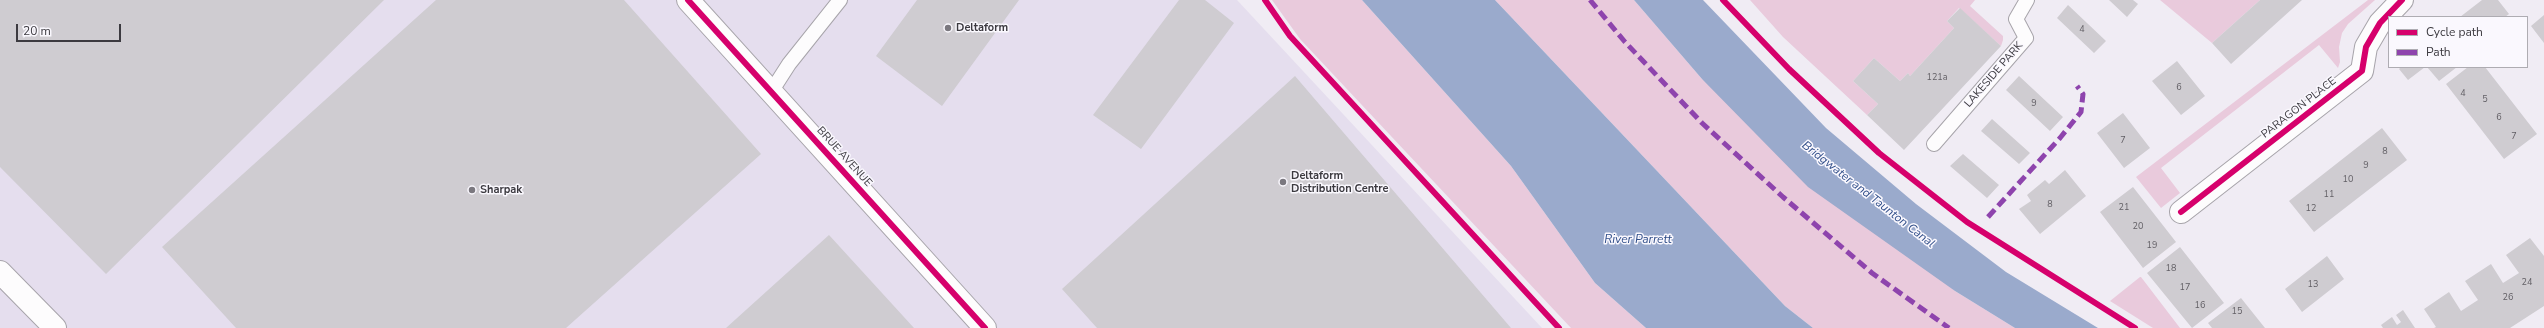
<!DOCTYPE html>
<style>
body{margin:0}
#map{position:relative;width:2544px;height:328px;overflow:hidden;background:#f0ecf4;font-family:"Nunito Sans",sans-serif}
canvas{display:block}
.legend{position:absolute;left:2388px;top:16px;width:140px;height:52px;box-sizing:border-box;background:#faf8fe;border:1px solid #aeacb2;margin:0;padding:5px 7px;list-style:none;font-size:12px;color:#3c3a40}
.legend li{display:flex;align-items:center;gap:8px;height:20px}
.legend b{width:20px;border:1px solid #aeacb2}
.scale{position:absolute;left:16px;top:24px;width:105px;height:18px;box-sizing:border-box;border:2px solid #3c3a40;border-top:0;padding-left:5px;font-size:12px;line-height:14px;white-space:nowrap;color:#3c3a40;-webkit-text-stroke:3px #faf8fe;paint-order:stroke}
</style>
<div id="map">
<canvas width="2544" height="328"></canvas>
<ul class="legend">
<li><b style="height:5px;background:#d6006c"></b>Cycle path</li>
<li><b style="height:5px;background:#8e44ad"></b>Path</li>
</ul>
<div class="scale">20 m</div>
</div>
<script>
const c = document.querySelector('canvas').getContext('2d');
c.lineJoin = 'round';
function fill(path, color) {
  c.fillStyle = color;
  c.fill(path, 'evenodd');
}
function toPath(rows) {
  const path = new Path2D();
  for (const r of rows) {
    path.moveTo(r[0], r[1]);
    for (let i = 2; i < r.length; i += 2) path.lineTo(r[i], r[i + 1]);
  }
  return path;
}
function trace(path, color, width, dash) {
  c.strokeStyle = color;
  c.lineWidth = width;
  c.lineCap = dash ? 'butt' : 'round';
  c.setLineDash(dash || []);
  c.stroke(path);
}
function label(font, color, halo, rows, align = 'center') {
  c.font = font + ' "Nunito Sans",sans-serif';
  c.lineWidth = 3;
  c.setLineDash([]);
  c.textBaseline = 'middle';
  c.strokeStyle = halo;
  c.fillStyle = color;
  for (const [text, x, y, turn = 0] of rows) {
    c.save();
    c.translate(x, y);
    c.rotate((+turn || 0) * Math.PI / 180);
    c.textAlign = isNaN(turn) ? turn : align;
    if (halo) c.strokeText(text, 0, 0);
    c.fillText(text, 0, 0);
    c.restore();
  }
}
fill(toPath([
 [0,0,1237,0,1542,328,0,328]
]), '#e5deee');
fill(toPath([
 [1272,0,1362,0,1511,166,1595,283,1646,328,1571,328,1300,39],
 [1495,0,1634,0,1702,79,1955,291,2015,328,1813,328,1785,306],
 [1750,0,1975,0,1970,6,2003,36,2003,40,2001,46,1959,8,1947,21,1954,28,1910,76,1908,73,1900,81,1874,58,1853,81,1878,104,1867,115,1783,37],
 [2160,0,2260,0,2212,43],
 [2368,0,2375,0,2348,24,2342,33,2339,47,2340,62,2338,68,2319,45,2161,168,2180,193,2161,208,2136,177],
 [2140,277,2141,277,2180,328,2153,328,2110,301]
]), '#e9cadc');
fill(toPath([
 [1362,0,1495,0,1785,306,1813,328,1646,328,1595,283,1511,166],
 [1634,0,1703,0,1826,128,1916,204,2006,272,2098,328,2015,328,1955,291,1808,187,1702,79]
]), '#9aaacc');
fill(toPath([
 [0,0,384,0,106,274,0,167],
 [436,0,624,0,761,154,566,328,236,328,162,247],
 [917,0,1019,0,942,106,876,56],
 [1179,0,1205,0,1234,23,1141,149,1093,115],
 [2109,0,2133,0,2138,4,2127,17],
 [2260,0,2302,0,2231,64,2212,43],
 [2482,0,2498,0,2509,14,2505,17,2460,17],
 [2068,5,2106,41,2094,53,2057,18],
 [1960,8,2001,46,1904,150,1867,115,1878,104,1853,81,1874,58,1900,81,1908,73,1910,76,1954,28,1947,21],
 [2544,15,2544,43,2531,26],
 [2177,61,2205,96,2181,115,2152,81],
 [2401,67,2425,67,2408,80,2399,69],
 [2427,67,2457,67,2439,81],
 [2468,67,2485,67,2537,134,2504,159,2446,84],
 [1295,76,1511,328,1097,328,1062,289],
 [2019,76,2063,117,2050,131,2006,90],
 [2123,113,2150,148,2124,168,2097,133],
 [1992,119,2030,153,2019,164,1981,131],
 [2382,128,2407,160,2314,232,2289,201],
 [1963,154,1999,185,1987,198,1950,166],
 [2065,170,2086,196,2040,234,2019,209,2031,201,2027,195,2045,180,2049,184],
 [2133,187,2176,242,2143,268,2100,212],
 [829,235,914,328,726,328],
 [2530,238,2544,256,2544,306,2510,328,2434,328,2436,327,2424,309,2449,292,2461,311,2478,300,2465,281,2491,264,2503,283,2519,273,2506,255],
 [2180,247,2224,303,2192,328,2147,273],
 [2327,256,2344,279,2302,312,2285,289],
 [2241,298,2265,328,2212,328,2208,323],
 [2403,310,2415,328,2383,328,2381,325,2392,317,2397,325,2401,322,2396,315]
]), '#cfccd1');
const lane = toPath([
 [771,92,789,64,840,0],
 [1934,144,2026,38,2016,19,2027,0]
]);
const street = toPath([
 [688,0,985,328],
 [2181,212,2362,71,2366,47,2380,23,2402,0],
 [0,272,55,328]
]);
trace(lane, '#a7a4aa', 16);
trace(street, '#a7a4aa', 24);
trace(lane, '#fdfcfd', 14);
trace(street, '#fdfcfd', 22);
trace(toPath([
 [1590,0,1625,42,1702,123,1783,197,1872,273,1949,328],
 [1988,217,2060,138,2081,112,2083,94,2077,86]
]), '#8e44ad', 5, [10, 5]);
trace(toPath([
 [688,0,985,328],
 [1265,0,1290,36,1559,328],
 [1723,0,1789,69,1879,153,1967,222,2135,328],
 [2181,212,2362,71,2366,47,2380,23,2402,0]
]), '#d6006c', 6);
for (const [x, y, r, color] of [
 [948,28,4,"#7b787f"],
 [1283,182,4,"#7b787f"],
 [472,190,4,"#7b787f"]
]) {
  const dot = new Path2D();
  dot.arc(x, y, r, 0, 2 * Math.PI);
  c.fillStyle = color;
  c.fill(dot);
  trace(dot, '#faf8fe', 1.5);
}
label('9px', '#615e64', null, [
 ["4",2082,30],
 ["121a",1937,78],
 ["6",2179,88],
 ["4",2463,94],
 ["5",2485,100],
 ["9",2034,104],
 ["6",2499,118],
 ["7",2514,137],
 ["7",2123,141],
 ["8",2385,152],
 ["9",2366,166],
 ["10",2348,180],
 ["11",2329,195],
 ["8",2050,205],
 ["21",2124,208],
 ["12",2311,209],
 ["20",2138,227],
 ["19",2152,246],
 ["18",2171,269],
 ["24",2527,283],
 ["13",2313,285],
 ["17",2185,288],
 ["26",2508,298],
 ["16",2200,306],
 ["15",2237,312]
]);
label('bold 11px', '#3c3a40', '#faf8fe', [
 ["Deltaform",956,28],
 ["Deltaform",1291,176],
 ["Distribution Centre",1291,189],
 ["Sharpak",480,190]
], 'left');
label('11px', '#3c3a40', '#faf8fe', [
 ["LAKESIDE PARK",1994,75,-49],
 ["PARAGON PLACE",2299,108,-38],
 ["BRUE AVENUE",844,157,48]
]);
label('italic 12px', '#304e89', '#faf8fe', [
 ["Bridgwater and Taunton Canal",1868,195,38],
 ["River Parrett",1638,240]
]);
</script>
